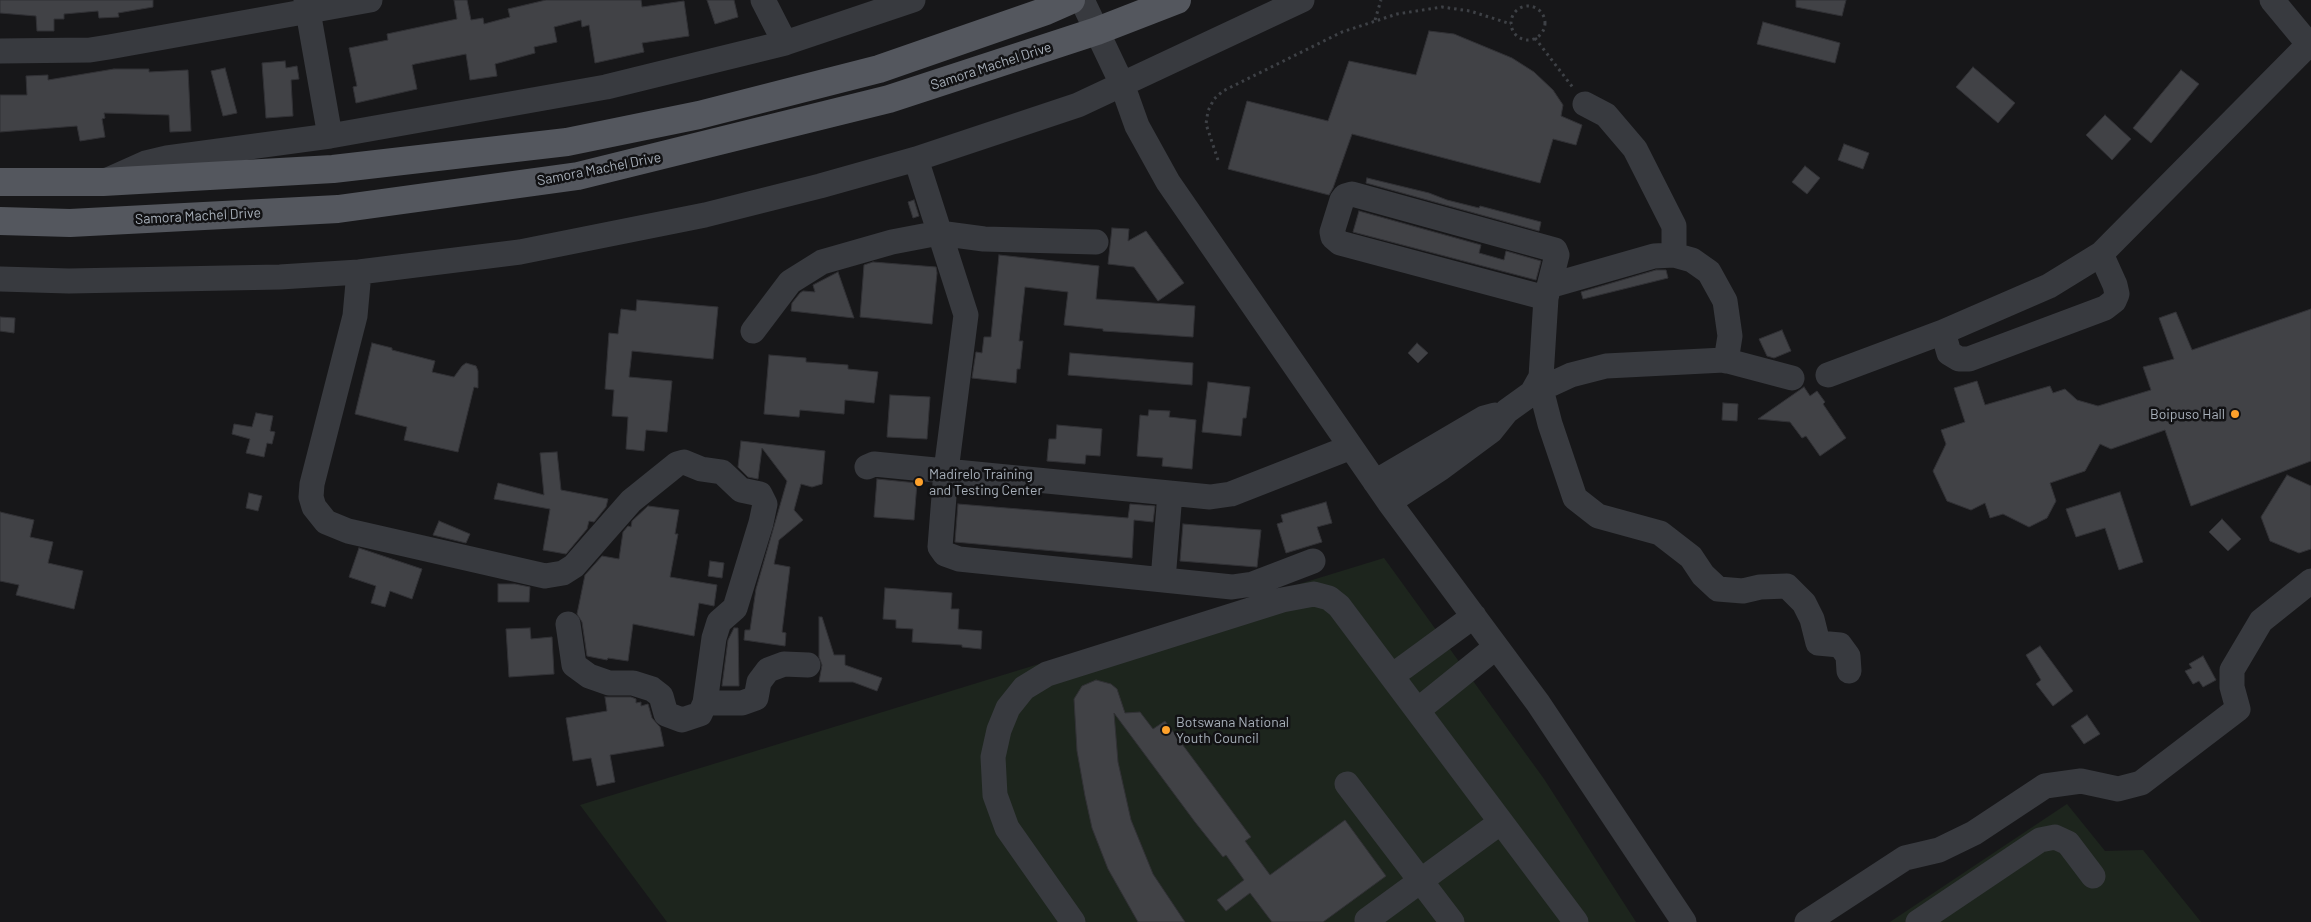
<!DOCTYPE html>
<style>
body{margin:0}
canvas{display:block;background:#171719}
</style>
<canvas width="2311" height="922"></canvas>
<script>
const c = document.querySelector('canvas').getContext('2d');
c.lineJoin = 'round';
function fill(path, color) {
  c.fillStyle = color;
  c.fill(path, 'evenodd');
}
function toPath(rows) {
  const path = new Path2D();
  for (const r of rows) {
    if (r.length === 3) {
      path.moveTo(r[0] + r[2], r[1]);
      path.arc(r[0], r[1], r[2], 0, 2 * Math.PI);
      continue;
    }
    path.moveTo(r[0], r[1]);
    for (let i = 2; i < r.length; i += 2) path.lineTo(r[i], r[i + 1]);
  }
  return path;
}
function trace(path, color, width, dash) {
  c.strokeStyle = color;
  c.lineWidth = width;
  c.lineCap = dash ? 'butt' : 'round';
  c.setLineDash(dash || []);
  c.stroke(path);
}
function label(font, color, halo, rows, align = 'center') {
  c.font = font + ' Barlow,sans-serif';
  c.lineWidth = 5;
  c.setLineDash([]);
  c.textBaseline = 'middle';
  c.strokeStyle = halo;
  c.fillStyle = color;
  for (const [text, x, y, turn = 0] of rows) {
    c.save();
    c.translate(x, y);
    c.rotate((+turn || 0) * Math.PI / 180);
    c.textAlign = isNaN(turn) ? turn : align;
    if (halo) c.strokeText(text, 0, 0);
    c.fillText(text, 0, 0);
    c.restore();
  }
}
fill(toPath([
 [1384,558,1544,779,1636,922,667,922,580,805],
 [2067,804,2105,851,2143,850,2201,922,1890,922]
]), '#1d251d');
const building = toPath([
 [0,0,153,0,153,7,118,13,119,17,99,18,98,11,64,14,64,19,54,19,54,31,37,31,36,16,0,13,0,0],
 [454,0,467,0,471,20,483,18,484,24,510,17,508,9,546,0,641,0,642,7,684,1,689,36,642,43,644,52,595,63,589,25,582,27,581,20,554,27,557,42,534,47,535,53,495,64,497,76,470,80,466,54,415,64,412,65,417,89,356,103,353,87,357,86,349,48,388,40,387,34,457,19,454,0],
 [707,0,734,0,738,17,715,24,707,0],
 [1796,0,1846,0,1842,16,1796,7,1796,0],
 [1763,22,1840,43,1835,63,1757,44,1763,22],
 [1429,31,1454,34,1512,58,1534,72,1553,90,1563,105,1561,116,1582,125,1576,145,1553,139,1540,183,1352,134,1333,188,1329,195,1228,169,1247,101,1328,121,1349,61,1416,75,1429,31],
 [285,61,286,68,297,66,299,79,291,80,293,116,266,118,262,63,285,61],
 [1973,67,2015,103,1998,123,1956,87,1973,67],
 [225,68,237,113,223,116,211,71,225,68],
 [114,69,149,69,149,72,188,70,191,131,170,132,169,115,104,113,105,118,102,119,105,137,80,141,77,126,0,132,0,95,27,95,26,76,48,75,48,80,114,69],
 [2181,70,2199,84,2151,143,2133,128,2181,70],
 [2105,115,2131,139,2112,160,2086,135,2105,115],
 [1844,144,1869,153,1863,169,1838,160,1844,144],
 [1805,166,1820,178,1807,194,1792,182,1805,166],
 [1367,178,1429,193,1447,200,1479,208,1480,206,1541,222,1539,231,1366,183,1367,178],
 [914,200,919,216,913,218,908,202,914,200],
 [1359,211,1481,245,1479,253,1504,260,1506,251,1541,261,1536,280,1353,232,1359,211],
 [1112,228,1129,229,1128,241,1146,231,1184,283,1158,301,1134,267,1108,264,1112,228],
 [999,255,1099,266,1096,299,1195,306,1193,337,1103,331,1103,329,1064,325,1068,292,1025,287,1019,341,1023,341,1020,369,1017,369,1016,383,972,378,976,352,982,353,984,337,991,337,999,255],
 [873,262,936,267,937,273,932,324,860,317,864,265,873,262],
 [1656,270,1666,270,1668,278,1583,299,1581,292,1656,270],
 [838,272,854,318,791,311,792,303,800,293,803,291,815,292,813,285,838,272],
 [637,300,718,307,713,359,632,351,629,377,672,381,667,432,646,430,644,451,626,449,628,417,612,416,614,390,605,389,609,333,618,334,621,309,636,311,637,300],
 [2311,309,2311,461,2191,506,2165,430,2111,449,2100,444,2085,471,2050,483,2056,501,2047,518,2029,527,2003,514,1990,518,1985,503,1971,510,1947,501,1933,471,1946,444,1941,430,1965,422,1954,388,1977,381,1985,405,2050,386,2053,393,2065,389,2077,400,2098,406,2151,390,2143,367,2174,359,2159,318,2176,312,2192,350,2311,309],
 [0,317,15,318,14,333,0,331,0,317],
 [1782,330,1791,351,1774,358,1767,356,1759,339,1782,330],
 [372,343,392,348,392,350,435,361,432,372,454,377,462,366,466,363,476,366,478,371,478,388,474,387,458,452,404,440,407,427,355,414,372,343],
 [1417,343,1428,353,1418,363,1408,353,1417,343],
 [1070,353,1193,363,1192,385,1068,375,1070,353],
 [769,355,806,358,806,362,848,365,848,369,878,372,874,403,845,400,844,414,800,410,799,417,764,414,769,355],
 [1208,382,1250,387,1246,418,1243,418,1241,436,1202,432,1208,382],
 [1804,387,1810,396,1817,391,1825,402,1823,404,1846,438,1820,456,1806,436,1802,438,1790,422,1758,419,1804,387],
 [890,395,930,397,927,439,887,437,890,395],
 [1723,403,1738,404,1737,421,1722,420,1723,403],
 [1149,410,1170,411,1169,417,1196,420,1192,469,1162,466,1163,458,1137,456,1140,415,1148,416,1149,410],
 [256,413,273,416,270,431,275,432,272,444,267,443,264,457,246,453,250,439,232,434,234,424,252,427,256,413],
 [1057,425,1102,429,1100,456,1086,455,1085,464,1047,461,1049,439,1056,439,1057,425],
 [741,441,825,451,822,484,812,487,801,484,794,510,803,520,779,540,774,564,790,567,782,632,786,633,785,646,744,640,745,630,750,630,756,589,787,481,762,448,758,479,748,477,738,467,741,441],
 [557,452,561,490,608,499,606,507,594,522,589,521,587,529,566,554,543,550,550,509,494,499,498,483,544,495,540,453,557,452],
 [2287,475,2311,486,2311,549,2299,553,2270,541,2261,517,2287,475],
 [877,479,917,483,914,520,874,517,877,479],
 [2120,492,2143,562,2119,570,2105,528,2076,537,2066,509,2120,492],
 [249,493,262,496,258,511,246,508,249,493],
 [1326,502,1332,523,1317,527,1322,542,1286,553,1277,524,1283,522,1281,515,1326,502],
 [958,504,1128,518,1130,504,1155,506,1153,522,1134,520,1132,558,955,542,958,504],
 [648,506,679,510,675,534,678,534,670,577,717,585,714,606,699,603,694,636,633,624,628,661,608,658,607,660,587,656,582,622,577,614,585,575,602,556,619,559,623,532,628,526,631,527,632,521,648,506],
 [0,512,34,520,30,537,53,542,48,563,83,571,74,609,16,595,19,585,0,581,0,512],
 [2222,519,2241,539,2228,551,2209,532,2222,519],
 [439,521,470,534,466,543,433,535,439,521],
 [1183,524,1261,530,1257,567,1180,561,1183,524],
 [359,548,422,569,412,599,390,591,385,607,371,603,376,586,349,577,359,548],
 [710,561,724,563,722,578,708,576,710,561],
 [498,584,515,584,530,587,529,602,498,602,498,584],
 [885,588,952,593,951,609,959,609,958,629,982,631,981,649,962,647,962,645,912,642,913,629,896,628,896,620,883,619,885,588],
 [819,617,822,617,834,655,845,655,845,665,882,678,877,691,853,682,819,682,822,665,819,657,819,617],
 [530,628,531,639,552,637,554,674,509,677,506,629,530,628],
 [734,628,738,628,739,686,722,686,728,640,734,628],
 [2040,646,2073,691,2053,706,2036,684,2041,680,2026,655,2040,646],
 [2203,656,2216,680,2203,687,2199,681,2193,684,2185,671,2192,668,2189,664,2203,656],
 [1096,680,1111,684,1117,689,1125,713,1140,712,1153,729,1165,721,1251,837,1245,841,1270,875,1345,820,1386,876,1323,922,1272,922,1250,893,1226,911,1217,900,1244,880,1226,855,1223,857,1195,822,1114,713,1118,762,1131,820,1153,874,1185,922,1138,922,1108,869,1092,828,1085,796,1077,751,1074,699,1082,686,1096,680],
 [605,697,631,697,636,699,636,703,641,702,641,706,648,704,652,718,660,727,664,746,610,755,615,782,597,786,591,758,573,761,566,718,607,711,605,697],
 [2087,715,2100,734,2084,744,2071,726,2087,715]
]);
fill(building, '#414246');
trace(building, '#313135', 1);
trace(toPath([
 [1528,23,17],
 [1375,20,1381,0],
 [1535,38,1574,89],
 [1218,160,1206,124,1208,111,1214,99,1223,91,1342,32,1397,14,1442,7,1470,11,1511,24]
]), '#3e4146', 3, [2.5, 4]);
trace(toPath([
 [306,0,330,136],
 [763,0,785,43],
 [1082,0,1122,84,1137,126,1168,182,1389,502,1538,703,1684,922],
 [2272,0,2311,47],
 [0,51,90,50,109,47,370,0],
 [1585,104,1606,115,1635,149,1674,226,1674,255],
 [916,159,966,315,946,471,940,547,945,554,959,559,1232,587,1253,584,1313,561],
 [108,180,146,163,167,158,330,136,606,87,785,43,913,0],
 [359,272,355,316,312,484,311,497,314,507,326,522,348,531,545,576,563,573,574,566,631,501,677,464,684,462,701,469,722,472,741,490,760,494,765,504,761,523,735,608,719,622,714,638,705,703,700,714,682,720,666,714,661,696,652,689,633,683,609,683,589,676,574,665,568,624],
 [0,279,69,281,280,277,359,272,520,252,705,215,820,186,916,159,1078,105,1302,0],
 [1549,286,1654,256,1674,255,1692,260,1709,272,1725,301,1730,336,1726,361],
 [753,331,790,282,822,262,892,242,939,233,984,239,1096,242],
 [1943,332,1949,353,1959,359,1969,359,2105,308,2114,301,2117,294,2115,285,2101,254],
 [1828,375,1943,332,2049,286,2101,254,2309,44],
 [1541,389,1550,424,1575,498,1598,516,1660,533,1691,557,1703,575,1718,589,1743,591,1760,587,1787,586,1804,603,1812,619,1818,643,1840,645,1848,656,1849,671],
 [1532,393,1541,377,1546,298,1557,255,1555,250,1352,194,1345,196,1342,200,1332,232,1333,237,1340,243,1546,298],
 [867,467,874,464,1210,497,1231,494,1351,447],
 [1375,482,1484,418,1495,415],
 [1389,502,1441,468,1491,431,1507,411,1532,393,1571,375,1606,366,1724,360,1792,378],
 [1163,580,1170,493],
 [1392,676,1474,616],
 [705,703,742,703,756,698,759,682,768,670,784,664,808,665],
 [1418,710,1496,647],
 [1347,784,1452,922],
 [1367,920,1501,822],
 [1073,922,1007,828,995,795,993,757,999,730,1008,708,1024,688,1047,674,1282,600,1314,594,1329,598,1339,606,1576,922],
 [1807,922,1905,858,1939,850,1974,833,2045,786,2081,781,2118,789,2141,783,2238,709,2232,687,2232,670,2261,621,2311,581],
 [1918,922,2040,840,2055,837,2068,843,2093,876]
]), '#383a3f', 25);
trace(toPath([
 [0,182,103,182,333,169,567,142,699,115,879,69,1046,11,1071,0],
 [0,221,70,223,338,209,578,176,889,99,1097,31,1177,0]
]), '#54575e', 28);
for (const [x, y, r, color] of [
 [2235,414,5,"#fea12b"],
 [919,482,5,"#fea12b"],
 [1166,730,5,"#fea12b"]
]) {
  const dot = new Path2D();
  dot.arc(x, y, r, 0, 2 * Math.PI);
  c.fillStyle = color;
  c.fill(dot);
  trace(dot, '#121214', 2);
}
label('14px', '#a8b0ba', '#121214', [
 ["Samora Machel Drive",991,66,-18],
 ["Samora Machel Drive",599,169,-11],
 ["Samora Machel Drive",198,216,-3]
]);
label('14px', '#a8b0ba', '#121214', [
 ["Boipuso Hall",2225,414,"right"],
 ["Madirelo Training",929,474],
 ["and Testing Center",929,490],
 ["Botswana National",1176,722],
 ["Youth Council",1176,738]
], 'left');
</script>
